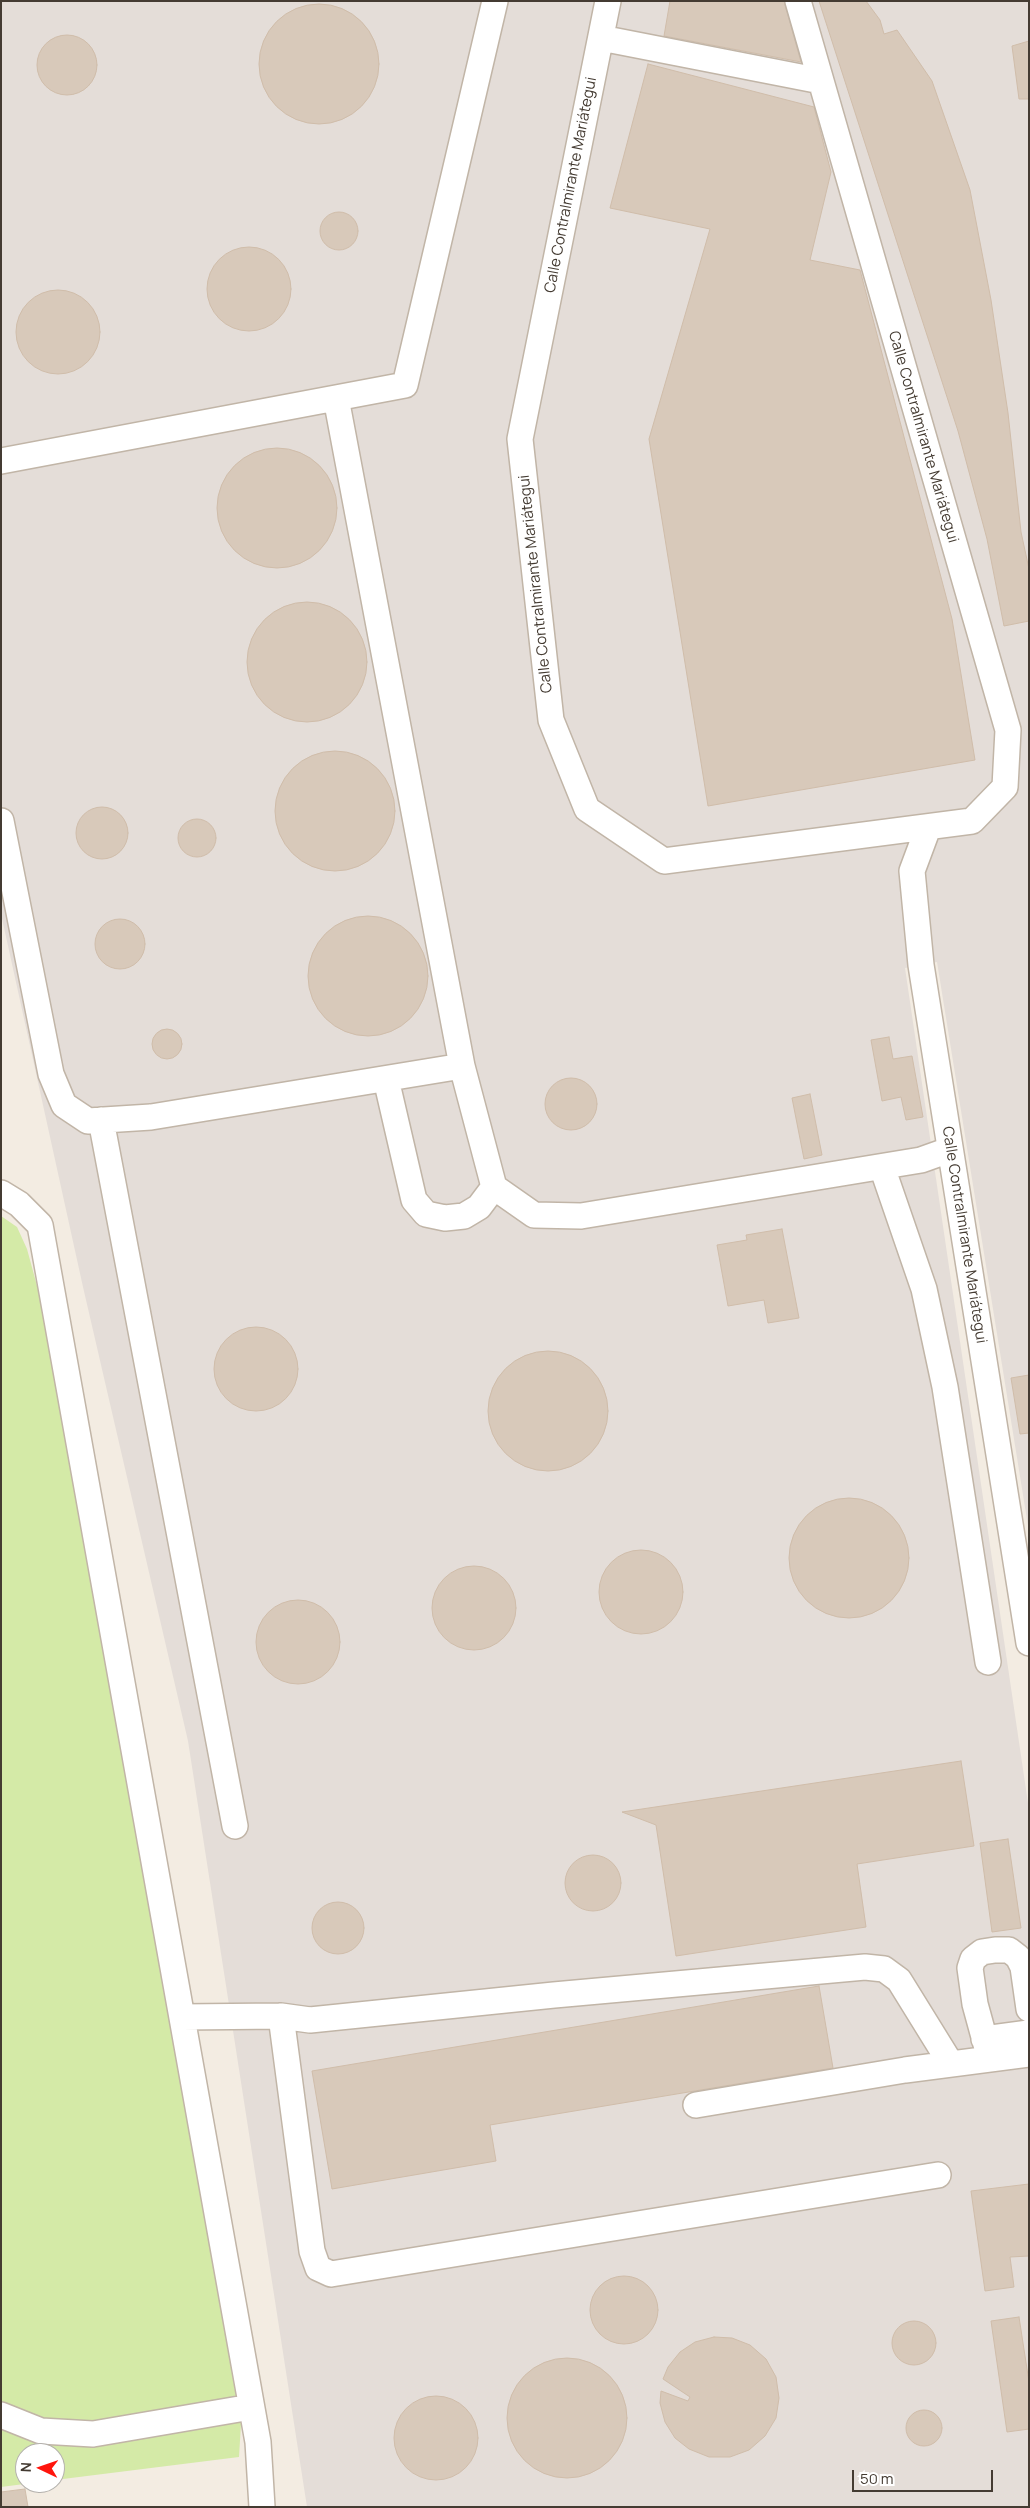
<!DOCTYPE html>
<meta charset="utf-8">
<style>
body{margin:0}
#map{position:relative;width:1030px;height:2508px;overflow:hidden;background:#f3ece2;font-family:Manrope,sans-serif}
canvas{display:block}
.frame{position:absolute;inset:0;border:2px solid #443b32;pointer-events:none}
.north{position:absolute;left:15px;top:2443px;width:50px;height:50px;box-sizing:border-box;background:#fff;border:1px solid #b4b1ad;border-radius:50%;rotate:273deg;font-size:14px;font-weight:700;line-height:20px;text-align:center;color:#443b32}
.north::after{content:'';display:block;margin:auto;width:18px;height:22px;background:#ff150d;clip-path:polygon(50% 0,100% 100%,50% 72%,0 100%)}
.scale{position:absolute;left:852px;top:2470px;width:141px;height:22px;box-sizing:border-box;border:2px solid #443b32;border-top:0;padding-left:6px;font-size:15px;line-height:18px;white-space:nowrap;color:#443b32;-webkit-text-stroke:4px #fff;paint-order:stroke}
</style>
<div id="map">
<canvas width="1030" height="2508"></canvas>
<div class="frame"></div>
<div class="north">N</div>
<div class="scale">50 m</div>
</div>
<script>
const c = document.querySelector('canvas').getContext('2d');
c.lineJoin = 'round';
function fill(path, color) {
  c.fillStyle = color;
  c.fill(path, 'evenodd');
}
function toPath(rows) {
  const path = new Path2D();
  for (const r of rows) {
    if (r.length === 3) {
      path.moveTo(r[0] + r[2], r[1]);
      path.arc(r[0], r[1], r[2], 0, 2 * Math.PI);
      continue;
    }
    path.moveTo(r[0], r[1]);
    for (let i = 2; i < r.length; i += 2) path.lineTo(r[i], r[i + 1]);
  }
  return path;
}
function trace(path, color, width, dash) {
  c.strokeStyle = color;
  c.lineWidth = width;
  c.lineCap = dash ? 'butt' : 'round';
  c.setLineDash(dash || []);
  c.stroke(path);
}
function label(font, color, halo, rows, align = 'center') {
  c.font = font + ' Manrope,sans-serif';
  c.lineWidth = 5;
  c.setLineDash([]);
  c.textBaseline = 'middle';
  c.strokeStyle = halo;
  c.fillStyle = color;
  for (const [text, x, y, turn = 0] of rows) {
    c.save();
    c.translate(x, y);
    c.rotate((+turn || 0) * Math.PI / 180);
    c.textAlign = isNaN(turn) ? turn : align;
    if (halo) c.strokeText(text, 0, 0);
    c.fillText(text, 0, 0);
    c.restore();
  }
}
fill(toPath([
 [1,1,1029,1,1029,1532,937,962,905,968,1029,1810,1029,2507,307,2507,188,1741,83,1287,1,914]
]), '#e4ddd8');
fill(toPath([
 [1,1216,17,1227,27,1249,43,1308,241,2424,239,2457,55,2480,55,2453,25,2453,25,2483,32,2483,1,2487]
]), '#d4eaa7');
const building = toPath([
 [670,1,784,1,801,62,664,36,670,1],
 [819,1,866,1,880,20,884,34,897,30,932,81,970,190,991,300,1008,413,1021,532,1029,569,1029,621,1004,626,987,539,958,431,819,1],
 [319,64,60],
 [67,65,30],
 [1029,41,1029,99,1019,99,1012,46,1029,41],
 [648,64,814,107,831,172,810,260,860,270,952,619,975,760,708,806,649,439,710,229,610,208,648,64],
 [339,231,19],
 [249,289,42],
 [58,332,42],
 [277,508,60],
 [307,662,60],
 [335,811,60],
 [102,833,26],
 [197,838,19],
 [368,976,60],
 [120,944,25],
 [167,1044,15],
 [889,1037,893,1059,912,1056,923,1117,906,1120,901,1097,882,1101,871,1040,889,1037],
 [571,1104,26],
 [810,1094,822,1155,804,1159,792,1098,810,1094],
 [782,1229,799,1318,768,1323,764,1300,728,1306,717,1245,747,1240,746,1235,782,1229],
 [256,1369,42],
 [548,1411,60],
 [1029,1375,1029,1433,1020,1434,1011,1378,1029,1375],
 [849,1558,60],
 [641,1592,42],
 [474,1608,42],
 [298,1642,42],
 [961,1761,974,1846,857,1864,866,1927,676,1956,656,1825,622,1812,961,1761],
 [1008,1839,1021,1928,992,1932,980,1843,1008,1839],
 [593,1883,28],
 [338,1928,26],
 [819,1986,833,2068,490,2125,496,2161,332,2189,312,2071,819,1986],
 [1029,2184,1029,2256,1010,2257,1014,2287,985,2291,971,2191,1029,2184],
 [624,2310,34],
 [1019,2317,1029,2382,1029,2429,1007,2432,991,2321,1019,2317],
 [914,2343,22],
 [714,2337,732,2338,750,2345,766,2359,776,2377,779,2398,776,2418,765,2436,749,2450,730,2457,709,2457,689,2449,675,2438,665,2422,660,2403,661,2391,688,2401,690,2397,663,2379,668,2367,680,2352,695,2342,714,2337],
 [567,2418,60],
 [436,2438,42],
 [924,2428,18],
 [25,2489,28,2507,1,2507,1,2492,25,2489]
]);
fill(building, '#d8c9ba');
trace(building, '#d0bdaa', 1);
const minor = toPath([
 [608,1,520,439,551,720,587,809,664,861,972,821,1005,787,1008,730,798,1],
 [601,38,821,81],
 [336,398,462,1066,494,1187,534,1215,581,1216,921,1160,949,1150],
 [1,461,405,385,495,1],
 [1,821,51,1074,64,1105,88,1121,151,1117,462,1066],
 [928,828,912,871,921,965,1029,1643],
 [386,1079,414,1200,426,1214,445,1218,464,1216,479,1207,494,1187],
 [101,1120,235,1826],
 [882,1167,924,1289,945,1387,988,1662],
 [1,1193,19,1204,40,1225,258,2442,262,2507],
 [281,2016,312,2251,318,2268,331,2274,938,2175],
 [182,2017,281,2016,310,2020,554,1995,865,1967,884,1969,899,1980,951,2064],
 [984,2039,1029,2033],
 [990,2059,975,2004,970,1968,973,1959,982,1952,995,1950,1009,1950,1018,1957,1023,1967,1029,2009],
 [696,2105,905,2070,1029,2054],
 [1,2415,41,2431,93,2434,251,2407]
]);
trace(minor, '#c1b5a7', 28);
trace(minor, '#fff', 25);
label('15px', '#443b32', '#fff', [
 ["Calle Contralmirante Mariátegui",571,185,-79],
 ["Calle Contralmirante Mariátegui",923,437,74],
 ["Calle Contralmirante Mariátegui",536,584,-96],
 ["Calle Contralmirante Mariátegui",964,1235,81]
]);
</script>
